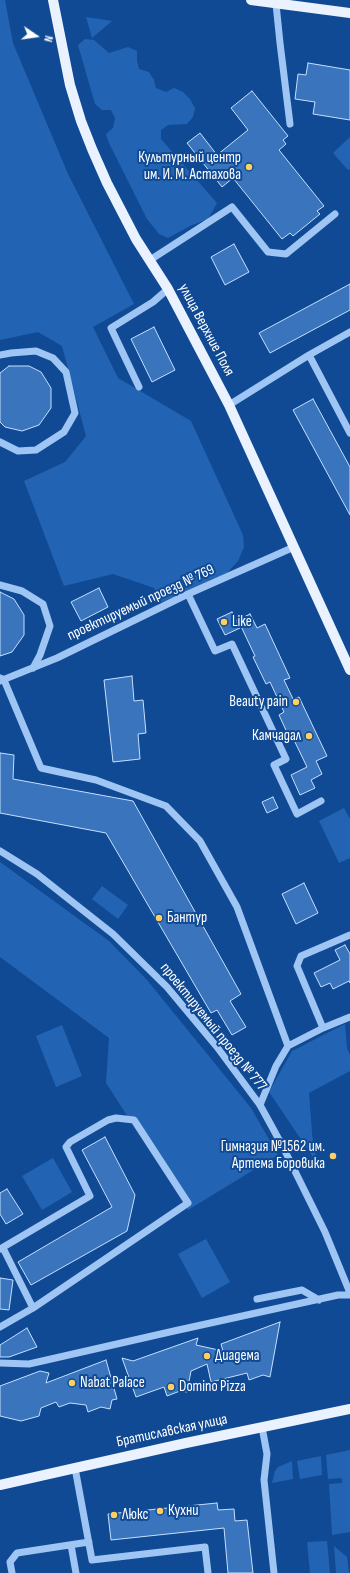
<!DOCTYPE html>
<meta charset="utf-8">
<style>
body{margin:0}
#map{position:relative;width:350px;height:1573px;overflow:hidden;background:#104a94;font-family:"Sofia Sans Condensed",sans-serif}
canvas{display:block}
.north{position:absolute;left:16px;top:16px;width:40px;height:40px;-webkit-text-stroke:3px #104a94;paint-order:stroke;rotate:103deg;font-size:11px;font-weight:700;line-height:16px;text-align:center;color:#fff}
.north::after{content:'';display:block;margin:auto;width:14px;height:18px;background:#fff;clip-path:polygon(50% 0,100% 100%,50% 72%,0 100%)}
</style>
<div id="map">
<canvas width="350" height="1573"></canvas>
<div class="north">N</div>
</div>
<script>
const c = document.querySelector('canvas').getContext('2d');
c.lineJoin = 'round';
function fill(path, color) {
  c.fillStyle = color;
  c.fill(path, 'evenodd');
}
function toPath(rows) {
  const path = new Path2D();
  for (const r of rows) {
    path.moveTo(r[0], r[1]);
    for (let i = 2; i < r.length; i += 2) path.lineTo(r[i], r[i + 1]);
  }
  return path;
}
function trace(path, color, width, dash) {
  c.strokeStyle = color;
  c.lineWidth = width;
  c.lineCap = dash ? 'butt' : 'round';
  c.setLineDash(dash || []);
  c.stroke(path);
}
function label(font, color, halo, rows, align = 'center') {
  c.font = font + ' "Sofia Sans Condensed",sans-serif';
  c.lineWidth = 4;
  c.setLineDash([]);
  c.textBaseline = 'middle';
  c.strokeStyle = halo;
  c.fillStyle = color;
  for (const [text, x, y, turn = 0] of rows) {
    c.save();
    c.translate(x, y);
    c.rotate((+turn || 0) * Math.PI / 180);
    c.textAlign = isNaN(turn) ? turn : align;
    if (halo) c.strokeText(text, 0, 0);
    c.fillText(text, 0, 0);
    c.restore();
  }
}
fill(toPath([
 [0,0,5,0,13,43,68,174,134,304,93,327,118,378,191,421,243,535,244,547,238,561,227,573,160,603,154,588,113,574,64,586,24,481,65,462,86,436,62,346,38,332,0,340],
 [86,17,112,21,92,38],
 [85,39,94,40,109,53,128,47,137,51,137,61,139,69,149,72,154,80,156,88,166,92,174,88,183,92,190,99,195,108,193,117,187,124,168,125,161,130,161,139,217,203,208,219,190,226,168,238,159,234,147,219,109,143,106,134,113,128,115,118,111,110,102,110,95,104,78,45],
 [350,137,350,169,348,170,333,153],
 [344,808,350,819,350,858,339,863,319,821],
 [0,862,109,941,147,980,251,1108,278,1155,188,1210,106,1083,109,1038,0,957],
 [102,886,128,905,118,919,92,899],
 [345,1024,347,1048,350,1055,350,1071,309,1093,313,1145,319,1166,269,1092,292,1051],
 [62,1025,82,1076,56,1087,36,1036],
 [53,1158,72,1192,42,1210,22,1176],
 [206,1239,230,1282,202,1298,178,1254],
 [350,1450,350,1532,332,1535,329,1484,342,1483,342,1480,341,1478,328,1479,326,1455],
 [321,1456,322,1475,300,1479,297,1461],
 [292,1461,293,1479,272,1483,275,1471,278,1467],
 [327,1541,330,1573,310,1573,307,1542],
 [334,1546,347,1557,349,1573,336,1573]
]), '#2264b3');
const building = toPath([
 [308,63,350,70,350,120,313,114,315,102,295,99,298,74,306,75,308,63],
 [252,91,288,136,283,140,286,144,279,150,324,206,317,211,320,214,293,236,290,233,282,239,233,178,222,187,187,143,200,133,217,155,248,130,231,108,252,91],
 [234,244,249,272,225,285,211,257,234,244],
 [350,284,350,310,270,353,259,333,350,284],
 [154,327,175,370,152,382,131,339,154,327],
 [9,366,29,366,41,372,51,388,51,408,39,425,22,431,5,427,0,422,0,373,9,366],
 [313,399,350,467,350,515,293,410,313,399],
 [99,588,108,607,81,621,71,602,99,588],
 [0,592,14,599,24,615,24,635,12,652,0,656,0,592],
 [232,612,240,628,225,635,217,619,232,612],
 [250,614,257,628,265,624,290,678,284,680,293,699,299,697,327,756,316,761,322,774,311,780,315,788,300,795,291,775,307,767,293,738,290,739,279,715,284,712,270,682,266,684,253,657,255,656,238,620,250,614],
 [132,676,134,701,143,700,146,733,138,734,140,759,113,762,104,680,132,676],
 [0,753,14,755,13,779,133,801,241,994,230,1001,246,1027,232,1035,217,1010,211,1013,106,833,0,813,0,753],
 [273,797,278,808,267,813,262,802,273,797],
 [304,883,318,913,296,924,282,894,304,883],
 [345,945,350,954,350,983,349,981,333,989,330,983,321,987,314,973,340,960,335,950,345,945],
 [105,1137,135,1195,127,1231,31,1285,18,1262,112,1207,82,1150,105,1137],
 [7,1189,23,1214,6,1224,0,1214,0,1193,7,1189],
 [0,1278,13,1280,9,1310,0,1309,0,1278],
 [280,1322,270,1377,263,1375,249,1380,247,1373,211,1382,207,1364,191,1371,187,1392,180,1391,167,1396,164,1387,136,1397,122,1358,133,1361,198,1338,196,1345,223,1351,221,1344,280,1322],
 [27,1328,37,1347,9,1357,0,1357,0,1345,27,1328],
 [106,1360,117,1399,112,1400,110,1409,101,1407,88,1412,86,1405,70,1403,59,1407,56,1402,41,1408,39,1416,21,1421,0,1416,0,1386,40,1371,49,1373,46,1383,106,1360],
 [217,1503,218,1510,234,1509,235,1521,247,1520,253,1573,228,1573,224,1528,111,1540,108,1514,217,1503]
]);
fill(building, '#3974bc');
trace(building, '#c5dffe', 1);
trace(toPath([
 [276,4,280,43,290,124],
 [150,260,232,207,268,252,286,254,335,214],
 [0,355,11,353,36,351,53,358,66,372,75,413,64,432,36,450,18,451,0,442],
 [309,355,350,433],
 [139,387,111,328,153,302,168,289],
 [229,405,309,355,350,332],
 [0,585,22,591,43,604,50,626,40,655,33,668],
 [188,594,215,651,232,644,286,759,274,765,297,814,321,801],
 [0,678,4,680,41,768,96,780,166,806,200,841,237,907,288,1046],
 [0,681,57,658,188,594,294,547],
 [0,851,37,874,113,934,167,987,217,1047,260,1105,283,1147,325,1232,350,1293],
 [323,1028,297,966,301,956,350,935],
 [260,1105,276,1066,288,1046,323,1028,350,1017],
 [3,1248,33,1308],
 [0,1249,90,1196,66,1147,70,1142,108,1120,116,1118,134,1120,188,1203,33,1308,0,1327],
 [257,1299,302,1290,319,1300],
 [0,1363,29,1364,174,1331,338,1295,350,1295],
 [262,1427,267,1454,264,1480,274,1573],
 [75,1468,92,1560,205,1547,208,1573],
 [71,1545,76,1573],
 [12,1573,10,1562,17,1553,89,1542]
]), '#9ec5f3', 7);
trace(toPath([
 [53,0,70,85,81,121,92,149,107,183,136,239,168,289,229,405,350,670],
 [251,0,350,13],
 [0,1485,186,1443,350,1409]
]), '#eaf2ff', 10);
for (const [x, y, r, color] of [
 [249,167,4,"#ffd060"],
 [224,622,4,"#ffd060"],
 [296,702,4,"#ffd060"],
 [309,736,4,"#ffd060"],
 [159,918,4,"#ffd060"],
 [333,1156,4,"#ffd060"],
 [207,1356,4,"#ffd060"],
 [72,1383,4,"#ffd060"],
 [171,1387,4,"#ffd060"],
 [160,1511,4,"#ffd060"],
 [114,1515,4,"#ffd060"]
]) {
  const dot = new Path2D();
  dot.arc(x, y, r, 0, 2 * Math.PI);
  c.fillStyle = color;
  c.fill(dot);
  trace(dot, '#104a94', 1.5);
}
label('15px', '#fff', '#104a94', [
 ["Культурный центр",241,158,"right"],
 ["им. И. М. Астахова",241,175,"right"],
 ["Like",232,622],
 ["Beauty pain",288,702,"right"],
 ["Камчадал",301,736,"right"],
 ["Бантур",167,918],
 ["Гимназия №1562 им.",325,1147,"right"],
 ["Артема Боровика",325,1164,"right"],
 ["Диадема",215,1356],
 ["Nabat Palace",80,1383],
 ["Domino Pizza",179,1387],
 ["Кухни",168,1511],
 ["Люкс",122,1515]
], 'left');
label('15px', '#fff', '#104a94', [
 ["улица Верхние Поля",206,330,62],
 ["проектируемый проезд № 769",141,603,-25],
 ["проектируемый проезд № 777",213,1027,51],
 ["Братиславская улица",172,1431,-12]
]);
</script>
